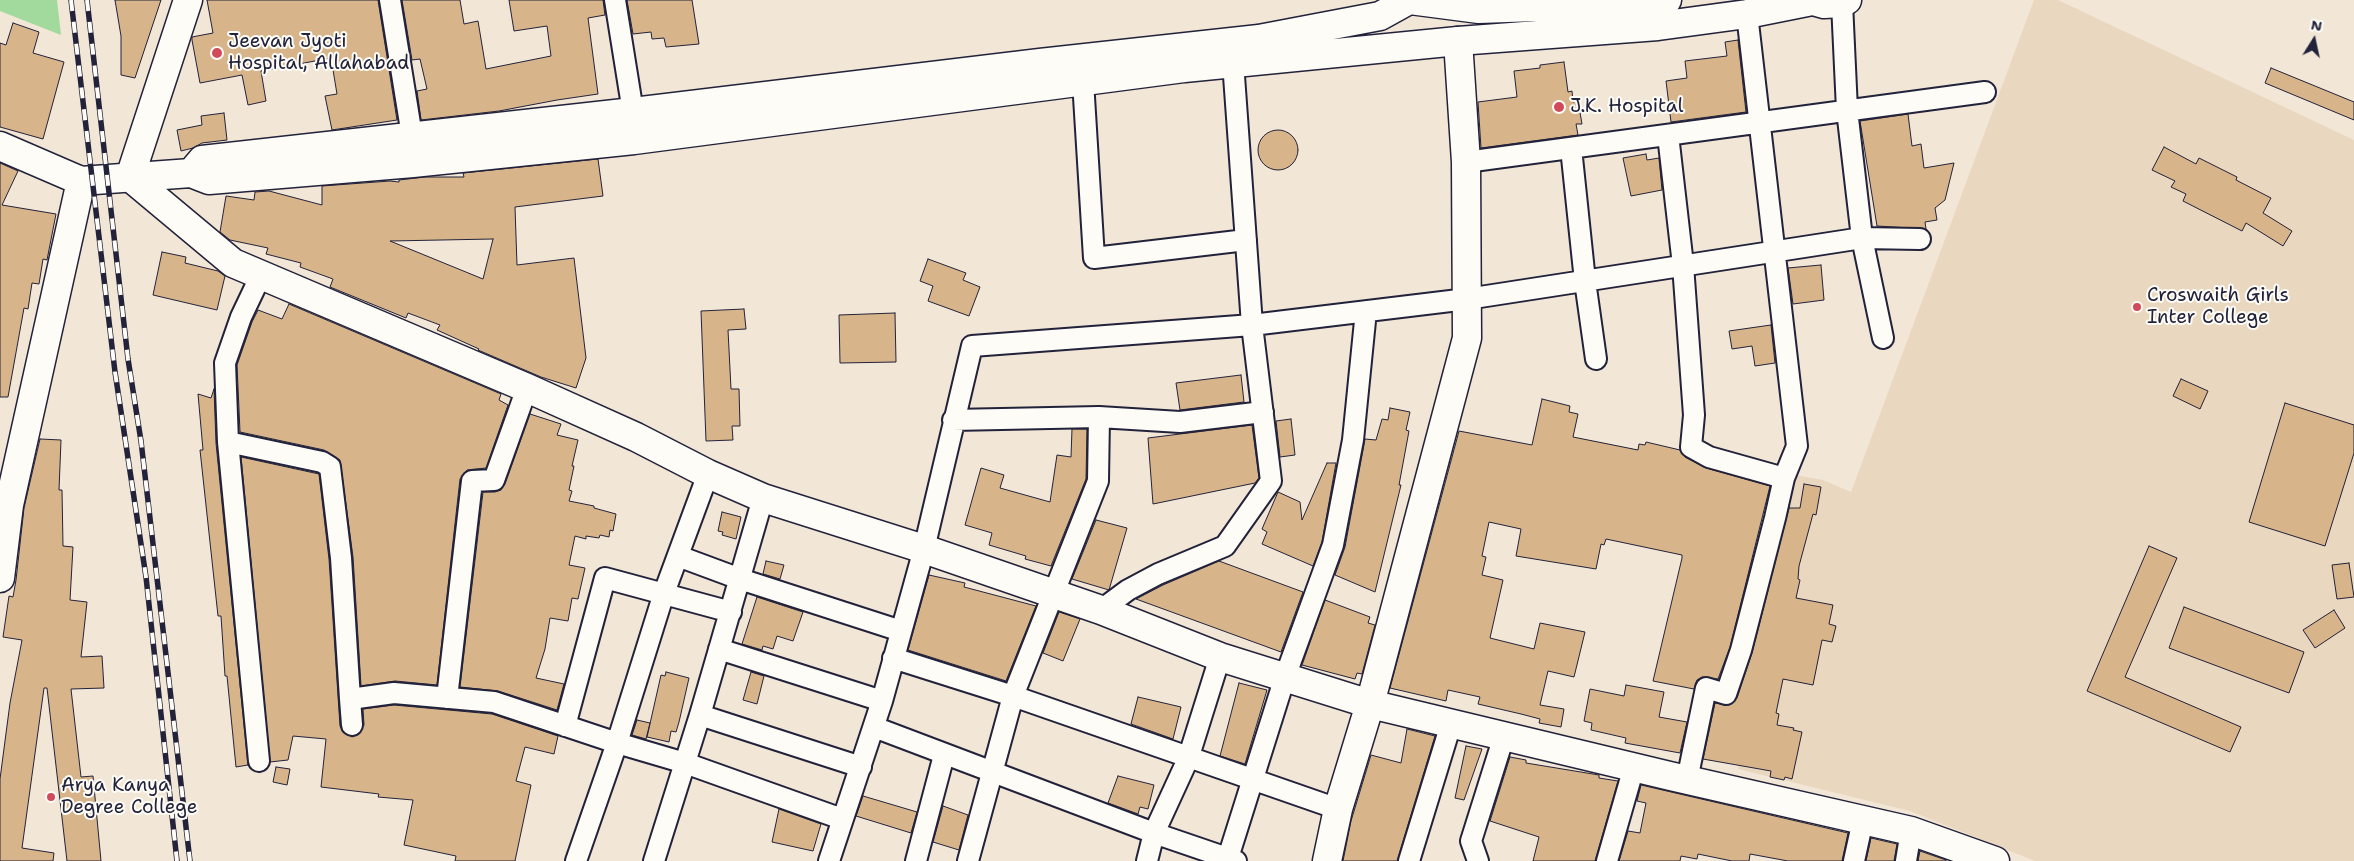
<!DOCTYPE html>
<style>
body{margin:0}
#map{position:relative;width:2354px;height:861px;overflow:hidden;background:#f2e6d6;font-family:"Shantell Sans",sans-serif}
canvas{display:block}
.north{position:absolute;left:2289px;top:15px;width:50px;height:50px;-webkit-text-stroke:4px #fdfcf7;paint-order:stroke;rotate:10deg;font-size:14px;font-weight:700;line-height:20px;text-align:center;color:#22223b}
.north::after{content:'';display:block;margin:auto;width:18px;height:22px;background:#22223b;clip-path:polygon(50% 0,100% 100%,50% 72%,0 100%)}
</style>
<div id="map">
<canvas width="2354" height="861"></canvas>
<div class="north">N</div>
</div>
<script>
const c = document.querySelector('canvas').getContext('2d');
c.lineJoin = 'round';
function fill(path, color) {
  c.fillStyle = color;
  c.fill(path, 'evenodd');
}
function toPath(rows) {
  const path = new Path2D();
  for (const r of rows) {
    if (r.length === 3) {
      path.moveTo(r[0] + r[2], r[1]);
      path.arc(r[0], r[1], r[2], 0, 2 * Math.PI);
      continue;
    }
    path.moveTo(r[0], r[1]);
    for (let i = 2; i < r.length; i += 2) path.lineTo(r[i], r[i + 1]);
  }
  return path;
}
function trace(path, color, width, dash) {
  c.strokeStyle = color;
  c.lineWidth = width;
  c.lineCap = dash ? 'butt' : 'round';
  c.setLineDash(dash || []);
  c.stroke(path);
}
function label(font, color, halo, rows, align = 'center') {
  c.font = font + ' "Shantell Sans",sans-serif';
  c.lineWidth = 4;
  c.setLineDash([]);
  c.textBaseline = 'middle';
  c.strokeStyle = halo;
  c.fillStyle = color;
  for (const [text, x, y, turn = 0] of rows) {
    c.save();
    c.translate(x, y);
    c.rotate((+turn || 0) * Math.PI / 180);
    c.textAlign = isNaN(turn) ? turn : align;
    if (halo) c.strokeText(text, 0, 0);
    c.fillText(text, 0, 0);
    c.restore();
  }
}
fill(toPath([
 [2034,0,2058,0,2354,140,2354,861,2035,861,1910,811,1738,769,1795,475,1823,480,1851,492]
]), '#ead7bf');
fill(toPath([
 [0,0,57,0,61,35,0,11]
]), '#a2d99c');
const building = toPath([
 [115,0,161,0,135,78,121,75,121,36,115,0],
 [207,0,378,0,397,120,332,130,325,96,337,94,331,58,261,71,266,101,248,105,242,75,200,83,192,40,192,37,213,33,207,0],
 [402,0,460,0,464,24,478,21,486,69,551,56,547,26,514,31,509,0,603,0,605,15,588,18,598,94,557,100,499,111,421,120,417,91,427,89,420,59,412,60,402,0],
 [627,0,692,0,699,44,666,47,664,38,652,39,651,32,633,34,627,0],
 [13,23,39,32,33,53,64,62,43,139,0,127,0,43,6,45,13,23],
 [1738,40,1746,112,1671,122,1666,81,1687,78,1685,61,1727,56,1725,42,1738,40],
 [1564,62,1568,92,1572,91,1573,102,1578,101,1582,124,1576,124,1578,135,1481,148,1478,102,1517,97,1514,71,1540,68,1540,65,1564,62],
 [2271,68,2354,102,2354,120,2265,83,2271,68],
 [224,113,227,140,202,143,193,148,181,151,177,130,202,125,201,116,224,113],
 [1908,114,1912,146,1921,144,1924,168,1954,163,1945,200,1935,208,1937,220,1925,222,1926,229,1877,226,1860,121,1908,114],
 [1278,150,20],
 [2164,147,2196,164,2199,158,2237,177,2236,180,2271,198,2263,213,2292,231,2283,246,2246,223,2242,231,2183,201,2186,194,2171,187,2175,181,2152,170,2164,147],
 [1646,154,1647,160,1659,158,1662,190,1631,196,1623,158,1646,154],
 [598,159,603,196,515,207,517,265,574,258,586,358,576,388,541,377,478,350,479,349,437,330,440,325,408,313,406,318,330,287,333,279,300,267,301,263,266,254,268,248,230,240,220,232,226,196,254,200,255,192,269,191,322,205,322,186,390,181,399,182,399,180,425,177,464,177,463,173,598,159],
 [493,239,483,279,390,241,493,239],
 [0,163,18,171,2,205,56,214,47,260,43,259,39,284,32,283,28,309,24,308,8,397,0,397,0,163],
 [162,252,186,257,185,263,218,271,225,276,217,310,153,295,162,252],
 [928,259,966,273,963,280,980,287,969,316,928,301,933,286,920,281,928,259],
 [1821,265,1824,300,1793,304,1788,268,1821,265],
 [289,304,501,394,499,400,508,405,486,468,467,470,460,479,437,685,395,681,361,686,353,557,340,460,324,450,240,432,237,365,252,322,258,310,282,319,289,304],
 [744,309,746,329,728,330,731,389,739,389,740,426,732,426,733,440,706,441,701,311,744,309],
 [895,313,896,362,840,363,839,315,895,313],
 [1771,325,1775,363,1755,366,1752,346,1732,349,1729,331,1771,325],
 [1241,375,1244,402,1180,410,1176,383,1241,375],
 [2181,379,2208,391,2200,409,2173,396,2181,379],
 [214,389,216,443,248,765,236,767,227,676,225,676,221,616,218,616,200,450,203,450,198,394,211,398,214,389],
 [1542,399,1570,406,1569,412,1578,414,1573,437,1638,450,1639,444,1645,445,1646,442,1680,450,1685,457,1706,468,1770,486,1730,647,1718,679,1702,677,1697,680,1694,689,1653,681,1682,558,1682,555,1606,539,1604,545,1601,544,1596,569,1516,556,1521,529,1489,522,1482,556,1486,557,1482,575,1503,580,1490,638,1534,649,1540,623,1585,632,1574,677,1548,671,1540,705,1564,709,1561,727,1539,723,1540,719,1521,714,1478,704,1480,697,1448,690,1446,701,1390,688,1459,431,1532,445,1542,399],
 [2285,403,2354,425,2354,453,2325,546,2249,522,2285,403],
 [1390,408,1410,412,1406,430,1409,431,1399,485,1401,485,1375,592,1335,575,1345,547,1365,439,1376,440,1382,419,1388,420,1390,408],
 [530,414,561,424,557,435,578,440,572,466,574,466,569,490,572,491,569,501,594,506,594,508,616,514,613,531,610,530,609,537,600,535,599,538,586,536,586,539,575,536,569,565,585,568,578,599,572,598,568,621,550,618,545,649,536,678,564,684,557,710,498,691,460,687,483,492,495,492,501,490,505,484,530,414],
 [1291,419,1295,455,1280,457,1276,421,1291,419],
 [1252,425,1259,478,1255,483,1153,504,1148,438,1252,425],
 [1072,429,1087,429,1086,479,1051,566,1025,559,1026,556,989,545,992,533,965,525,981,468,1004,475,1000,488,1050,502,1057,455,1071,457,1072,429],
 [40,439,61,440,59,490,62,490,63,546,73,547,70,600,87,602,81,657,102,656,104,688,71,689,81,777,93,776,101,861,67,861,47,688,44,688,22,848,54,853,53,861,0,861,0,779,10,703,22,640,3,637,9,596,13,597,16,580,24,508,40,439],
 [241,457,319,474,329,559,340,726,343,732,352,737,359,734,364,725,363,709,394,705,492,714,558,736,554,754,525,747,516,781,531,785,515,861,455,861,456,856,404,845,413,800,378,797,379,794,321,787,326,739,293,736,288,760,270,762,241,457],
 [1327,463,1336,463,1322,542,1313,566,1262,544,1267,532,1262,529,1278,492,1300,502,1302,520,1327,463],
 [1804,484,1821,487,1816,515,1813,514,1799,566,1798,579,1800,580,1796,598,1833,605,1829,624,1836,626,1832,642,1822,640,1813,685,1783,679,1776,713,1779,714,1777,725,1794,728,1793,730,1802,732,1792,779,1785,777,1784,780,1770,777,1771,771,1703,759,1715,703,1729,705,1737,698,1752,653,1789,508,1800,508,1804,484],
 [722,512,741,517,736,539,722,535,723,532,718,531,722,512],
 [1096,520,1127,528,1109,590,1072,579,1096,520],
 [2149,546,2177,558,2125,677,2241,727,2230,752,2087,691,2149,546],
 [766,561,784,565,780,579,763,574,766,561],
 [1219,561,1303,592,1281,652,1136,599,1163,585,1219,561],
 [2349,563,2354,597,2337,599,2332,565,2349,563],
 [929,575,965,583,964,587,1036,606,1006,681,908,650,929,575],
 [757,597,803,612,793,641,777,636,773,649,763,646,762,650,742,644,757,597],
 [1325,600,1370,617,1368,623,1375,625,1362,674,1357,673,1355,679,1302,665,1325,600],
 [2184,607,2304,652,2289,693,2169,648,2184,607],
 [2334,610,2345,628,2315,648,2303,630,2334,610],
 [1059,612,1080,619,1063,661,1043,653,1059,612],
 [666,672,689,678,679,722,676,732,671,731,669,742,647,737,661,675,665,676,666,672],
 [751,672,764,676,757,704,743,700,751,672],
 [1239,683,1267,690,1245,764,1220,756,1239,683],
 [1626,685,1664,692,1659,717,1687,722,1680,753,1625,743,1626,738,1591,730,1592,723,1584,721,1590,689,1624,696,1626,685],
 [1138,697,1181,707,1173,739,1131,724,1138,697],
 [637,720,650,723,646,739,632,735,637,720],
 [1407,729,1435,736,1397,861,1343,861,1351,821,1371,755,1401,763,1407,729],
 [1466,746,1482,749,1464,800,1455,798,1466,746],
 [1510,757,1526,760,1526,763,1599,775,1599,778,1618,781,1595,861,1533,861,1539,837,1490,821,1510,757],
 [276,767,290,769,287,785,273,782,276,767],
 [1118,776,1154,785,1148,809,1140,807,1138,814,1108,803,1118,776],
 [1641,785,1848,833,1842,861,1788,861,1750,854,1749,861,1732,861,1698,854,1697,859,1681,856,1680,861,1619,861,1628,831,1640,833,1646,803,1637,801,1641,785],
 [863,796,917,812,911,833,856,816,863,796],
 [943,806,968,815,959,850,933,842,943,806],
 [779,809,821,824,813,851,772,842,779,809],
 [1871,838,1897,844,1894,861,1866,861,1871,838],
 [1920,851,1946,860,1946,861,1918,861,1920,851]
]);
fill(building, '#d7b489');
trace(building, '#22223b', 1);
const street = toPath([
 [390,0,412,136],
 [615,0,633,112],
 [1842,3,1847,110,1862,238,1883,338],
 [1083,81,1094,258,1246,240],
 [1668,135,1683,265,1694,415,1691,447,1709,457,1784,478],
 [1571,148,1585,281,1596,359],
 [1466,162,1985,92],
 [953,420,1099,417,1180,422,1263,412],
 [228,442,322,462,330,467,341,558,350,699],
 [678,556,740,579,901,631],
 [1101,610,1128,590,1158,574,1225,546,1271,481,1252,325,1233,62],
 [719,649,882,701],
 [893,658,1013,696,1338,809],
 [447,698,472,481,494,480,527,388],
 [700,715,861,767],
 [352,725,350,699,394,693,494,702,617,743,685,763,842,819],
 [565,726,605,578,731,612],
 [874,727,1154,833,1236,861],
 [259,761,228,442,225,363,241,317,261,275],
 [1687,780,1706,688,1726,694,1741,650,1775,518,1784,478,1797,446,1747,14],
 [576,861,617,743,664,593,708,474],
 [654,861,700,715,763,498],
 [829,861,882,701,924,549,972,346,1252,325,1467,299,1862,238,1920,239],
 [916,861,944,755],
 [968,861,1013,696,1098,481,1099,417],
 [1147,861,1154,833,1188,759,1220,657],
 [1227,861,1285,677,1333,545,1353,440,1366,311],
 [1409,861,1451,724],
 [1478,861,1471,841,1504,736],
 [1607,861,1634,767],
 [1854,861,1863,820],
 [1906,861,1911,831]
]);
const secondary = toPath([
 [130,177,233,263,527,388,636,437,708,474,763,498,924,549,1101,610,1220,657,1370,704,1670,776,1911,831,1995,861],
 [0,578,9,505,81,181],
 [1327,861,1338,809,1370,704,1467,338,1466,162,1458,41]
]);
const primary = toPath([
 [1410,0,1479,9,1649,3,1667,0],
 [1810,0,1824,4,1842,3,1847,0],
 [0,146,81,181,191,173,209,180,413,163,634,140,1184,68,1458,41,1658,26,1747,14,1812,1],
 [191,173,202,160,633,112,1040,63,1259,39,1380,16,1409,0],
 [130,177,188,0]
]);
trace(street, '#22223b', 24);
trace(secondary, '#22223b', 31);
trace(primary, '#22223b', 31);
trace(street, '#fdfcf7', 20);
trace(secondary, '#fdfcf7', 28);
trace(primary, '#fdfcf7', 28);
const rail = toPath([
 [71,0,115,372,146,577,177,861],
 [87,0,128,359,141,441,190,861]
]);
trace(rail, '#22223b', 5.5);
trace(rail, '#fdfcf7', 4, [11]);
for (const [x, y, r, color] of [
 [217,53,6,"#d1495b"],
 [1559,107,6,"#d1495b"],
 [2137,307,5,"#d1495b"],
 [51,797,5,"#d1495b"]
]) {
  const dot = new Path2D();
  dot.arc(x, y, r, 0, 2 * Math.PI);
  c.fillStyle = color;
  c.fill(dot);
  trace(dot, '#fdfcf7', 2);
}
label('19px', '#22223b', '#fdfcf7', [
 ["Jeevan Jyoti",228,42],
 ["Hospital, Allahabad",228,64],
 ["J.K. Hospital",1570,107],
 ["Croswaith Girls",2147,296],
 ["Inter College",2147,318],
 ["Arya Kanya",61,786],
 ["Degree College",61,808]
], 'left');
</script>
